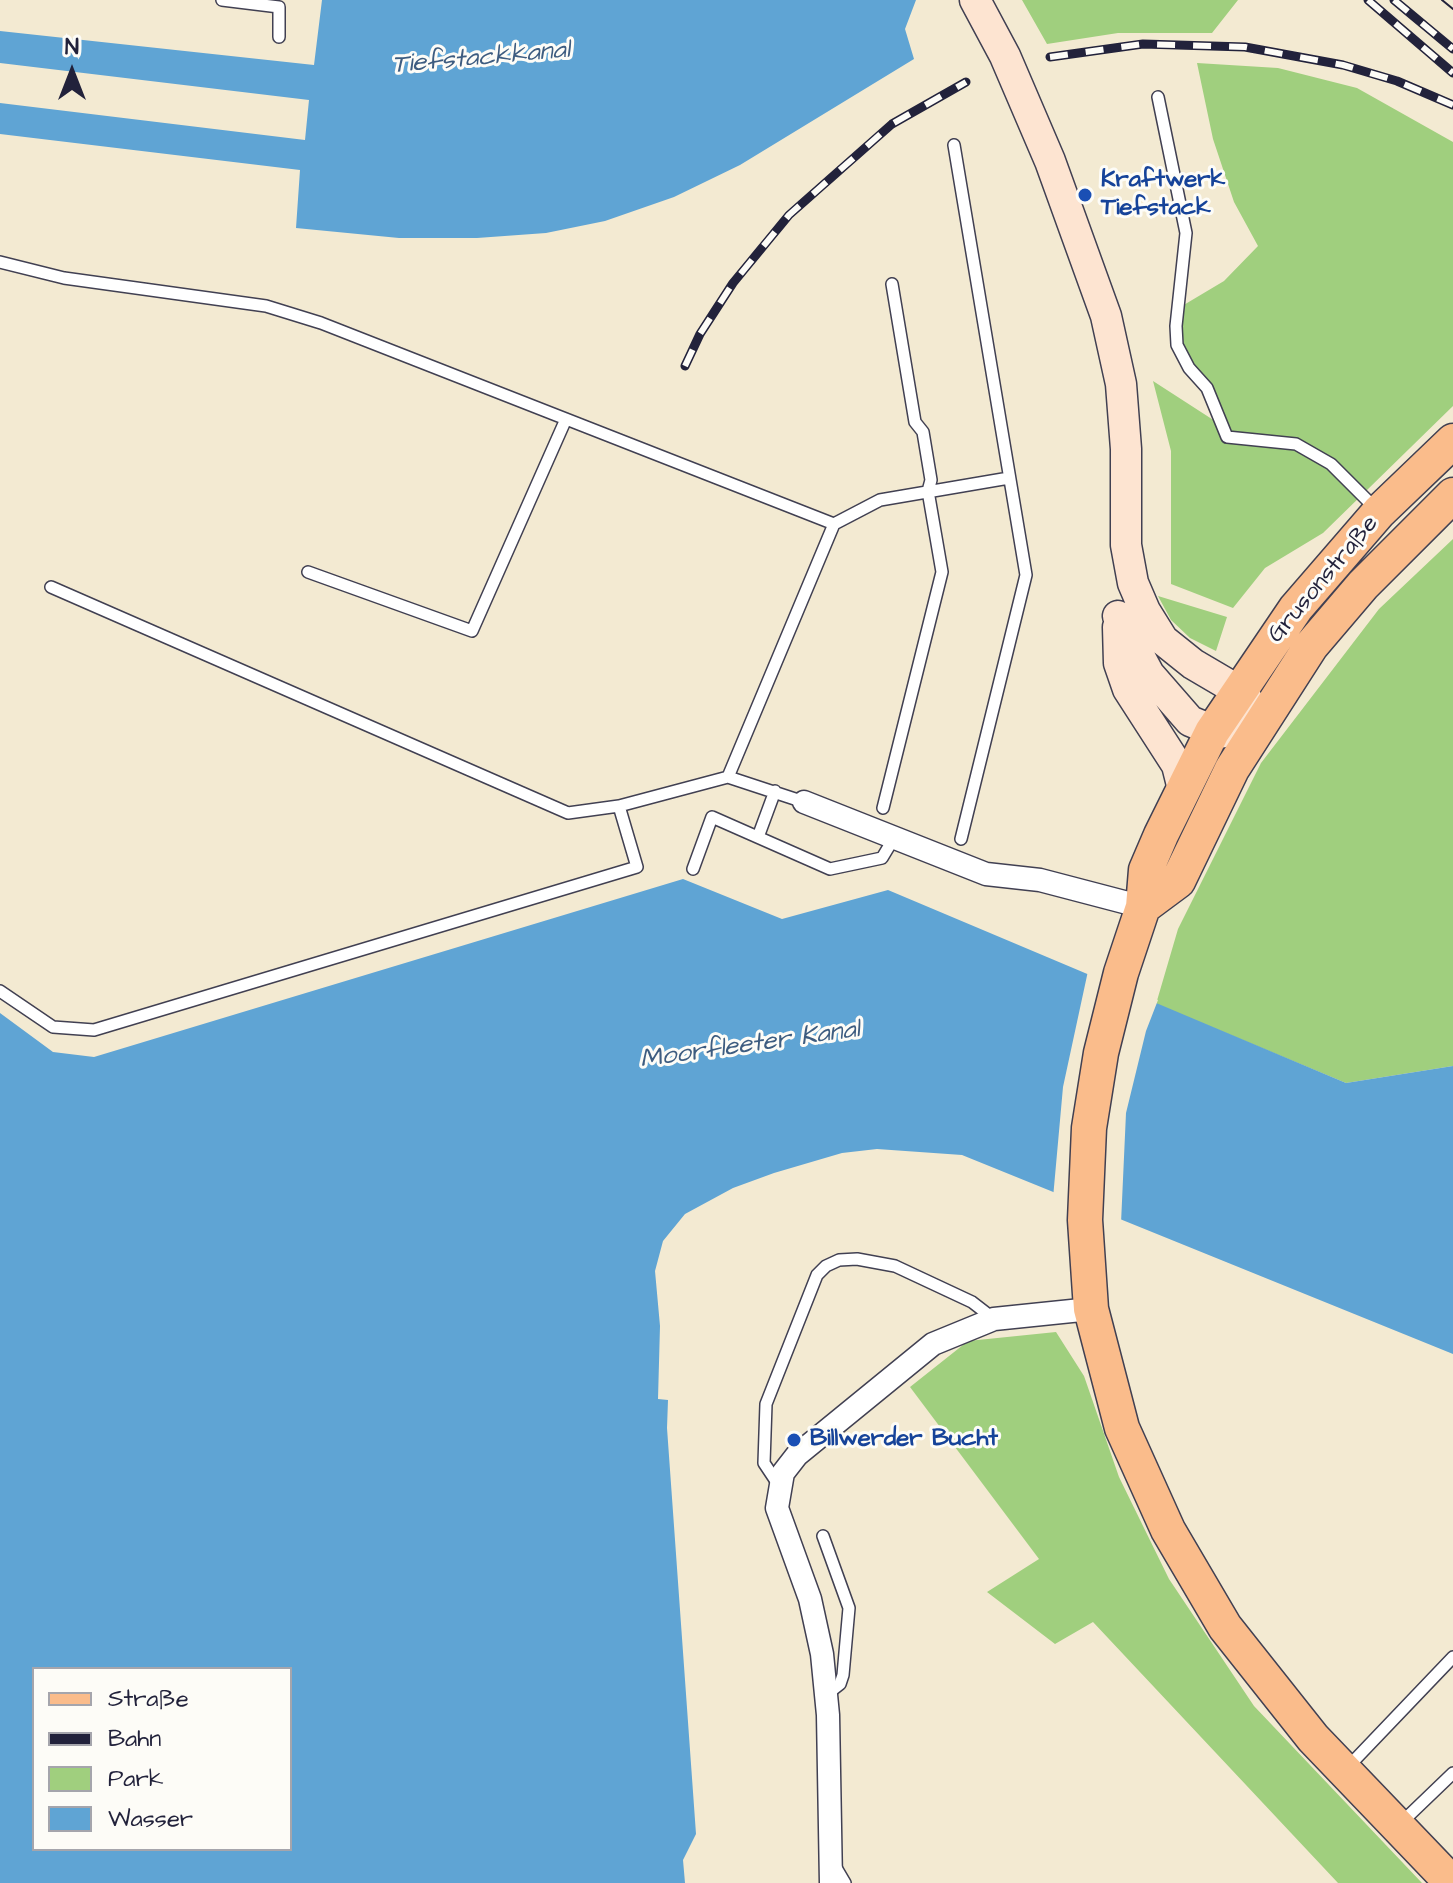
<!DOCTYPE html>
<meta charset="utf-8">
<style>
body{margin:0}
#map{position:relative;width:1453px;height:1883px;overflow:hidden;background:#f3ead2;font-family:"Architects Daughter",sans-serif}
canvas{display:block}
.legend{position:absolute;left:32px;top:1667px;width:260px;height:184px;box-sizing:border-box;background:#fdfcf7;border:2px solid #a5a5ac;margin:0;padding:10px 14px;list-style:none;font-size:24px;color:#22223b}
.legend li{display:flex;align-items:center;gap:16px;height:40px}
.legend b{width:40px;border:2px solid #a5a5ac}
.north{position:absolute;left:32px;top:32px;width:80px;height:80px;-webkit-text-stroke:6px #fdfcf7;paint-order:stroke;rotate:0deg;font-size:22px;font-weight:700;line-height:32px;text-align:center;color:#22223b}
.north::after{content:'';display:block;margin:auto;width:28px;height:36px;background:#22223b;clip-path:polygon(50% 0,100% 100%,50% 72%,0 100%)}
</style>
<div id="map">
<canvas width="1453" height="1883"></canvas>
<ul class="legend">
<li><b style="height:10px;background:#fabc8b"></b>Straße</li>
<li><b style="height:10px;background:#22223b"></b>Bahn</li>
<li><b style="height:22px;background:#a0cf7e"></b>Park</li>
<li><b style="height:22px;background:#5fa4d4"></b>Wasser</li>
</ul>
<div class="north">N</div>
</div>
<script>
const c = document.querySelector('canvas').getContext('2d');
c.lineJoin = 'round';
function fill(path, color) {
  c.fillStyle = color;
  c.fill(path, 'evenodd');
}
function toPath(rows) {
  const path = new Path2D();
  for (const r of rows) {
    path.moveTo(r[0], r[1]);
    for (let i = 2; i < r.length; i += 2) path.lineTo(r[i], r[i + 1]);
  }
  return path;
}
function trace(path, color, width, dash) {
  c.strokeStyle = color;
  c.lineWidth = width;
  c.lineCap = dash ? 'butt' : 'round';
  c.setLineDash(dash || []);
  c.stroke(path);
}
function label(font, color, halo, rows, align = 'center') {
  c.font = font + ' "Architects Daughter",sans-serif';
  c.lineWidth = 6;
  c.setLineDash([]);
  c.textBaseline = 'middle';
  c.strokeStyle = halo;
  c.fillStyle = color;
  for (const [text, x, y, turn = 0] of rows) {
    c.save();
    c.translate(x, y);
    c.rotate((+turn || 0) * Math.PI / 180);
    c.textAlign = isNaN(turn) ? turn : align;
    if (halo) c.strokeText(text, 0, 0);
    c.fillText(text, 0, 0);
    c.restore();
  }
}
fill(toPath([
 [1022,0,1238,0,1212,33,1118,33,1047,44],
 [1197,63,1278,68,1357,88,1453,142,1453,406,1323,533,1265,568,1233,608,1171,584,1171,451,1153,381,1218,423,1207,388,1177,345,1177,309,1224,281,1258,246,1234,202,1213,139],
 [1453,539,1453,1066,1346,1083,1156,1004,1178,929,1261,763,1379,609],
 [1158,596,1227,617,1216,651,1190,638,1171,620],
 [1056,1332,1084,1376,1119,1477,1169,1579,1254,1706,1422,1883,1338,1883,1093,1622,1055,1644,987,1592,1039,1559,910,1387,968,1341]
]), '#a0cf7e');
fill(toPath([
 [322,0,916,0,905,29,914,59,740,165,674,197,605,221,546,233,477,238,399,238,296,228,300,170,0,134,0,103,305,140,309,100,0,63,0,31,314,65],
 [683,879,782,919,888,890,1346,1083,1453,1066,1453,1354,962,1155,877,1149,842,1153,774,1173,733,1188,685,1214,663,1241,655,1271,660,1326,658,1399,668,1400,667,1428,696,1834,683,1860,685,1883,0,1883,0,1013,53,1052,94,1057],
 [34,1669,290,1669,290,1849,34,1849]
]), '#5fa4d4');
fill(toPath([
 [1088,971,1158,1000,1146,1031,1126,1113,1121,1223,1053,1198,1063,1087]
]), '#f3ead2');
const lane = toPath([
 [222,0,279,7,279,37],
 [1158,97,1186,233,1176,326,1177,345,1189,368,1207,388,1227,437,1296,444,1331,464,1376,509],
 [954,145,1026,575,961,839],
 [0,262,64,278,266,306,321,323,834,524,728,777,804,802],
 [834,524,880,500,1009,478],
 [308,572,472,631,566,419],
 [51,587,568,813,619,806],
 [883,808,942,572,928,491,931,480,923,432,915,422,892,284],
 [758,837,775,791],
 [693,869,712,817,830,869,882,858,894,838],
 [0,991,53,1027,94,1030,637,867,619,806,728,777],
 [778,1484,764,1463,766,1404,817,1275,826,1266,839,1260,857,1259,895,1266,972,1302,994,1319],
 [823,1536,849,1608,843,1675,840,1684,826,1695],
 [1347,1768,1453,1657],
 [1401,1823,1453,1773],
 [835,1866,845,1883]
]);
const street = toPath([
 [804,802,986,874,1040,880,1143,907],
 [831,1883,828,1715,822,1654,810,1599,777,1508,783,1473,797,1455,933,1344,994,1319,1091,1309]
]);
const secondary = toPath([
 [975,0,1005,56,1050,161,1106,316,1121,384,1126,449,1126,545,1133,583,1145,611,1163,640,1193,664,1244,694,1254,712,1256,727,1219,733,1190,721,1149,674,1118,616],
 [1118,627,1119,663,1128,689,1177,765,1183,789]
]);
const primary = toPath([
 [1143,907,1178,881,1232,769,1311,646,1363,585,1453,495],
 [1452,1883,1313,1738,1225,1627,1168,1530,1122,1428,1091,1309,1085,1220,1089,1128,1101,1053,1121,973,1143,907,1146,870,1161,835,1212,732,1296,608,1379,512,1453,441]
]);
trace(lane, '#414052', 14);
trace(street, '#414052', 25);
trace(secondary, '#414052', 33);
trace(primary, '#414052', 37);
trace(lane, '#fff', 11);
trace(street, '#fff', 22);
trace(secondary, '#fde4d1', 30);
trace(primary, '#fabc8b', 34);
trace(toPath([
 [1442,0,1453,9]
]), '#22223b', 2);
const rail = toPath([
 [1368,0,1453,73],
 [1394,0,1453,49],
 [1050,57,1143,44,1245,47,1343,65,1397,81,1453,105],
 [685,366,700,334,733,283,789,215,892,124,966,82]
]);
trace(rail, '#22223b', 9);
trace(rail, '#fdfcf7', 6, [18]);
for (const [x, y, r, color] of [
 [1085,195,8,"#1a4fb4"],
 [794,1440,8,"#1a4fb4"]
]) {
  const dot = new Path2D();
  dot.arc(x, y, r, 0, 2 * Math.PI);
  c.fillStyle = color;
  c.fill(dot);
  trace(dot, '#fdfcf7', 3);
}
label('bold 24px', '#164399', '#fdfcf7', [
 ["Kraftwerk",1101,181],
 ["Tiefstack",1101,209],
 ["Billwerder Bucht",810,1440]
], 'left');
label('24px', '#22223b', '#fdfcf7', [
 ["Grusonstraße",1324,580,-50]
]);
label('italic 26px', '#3d5c80', '#fdfcf7', [
 ["Tiefstackkanal",481,59,-5],
 ["Moorfleeter Kanal",750,1046,-8]
]);
</script>
